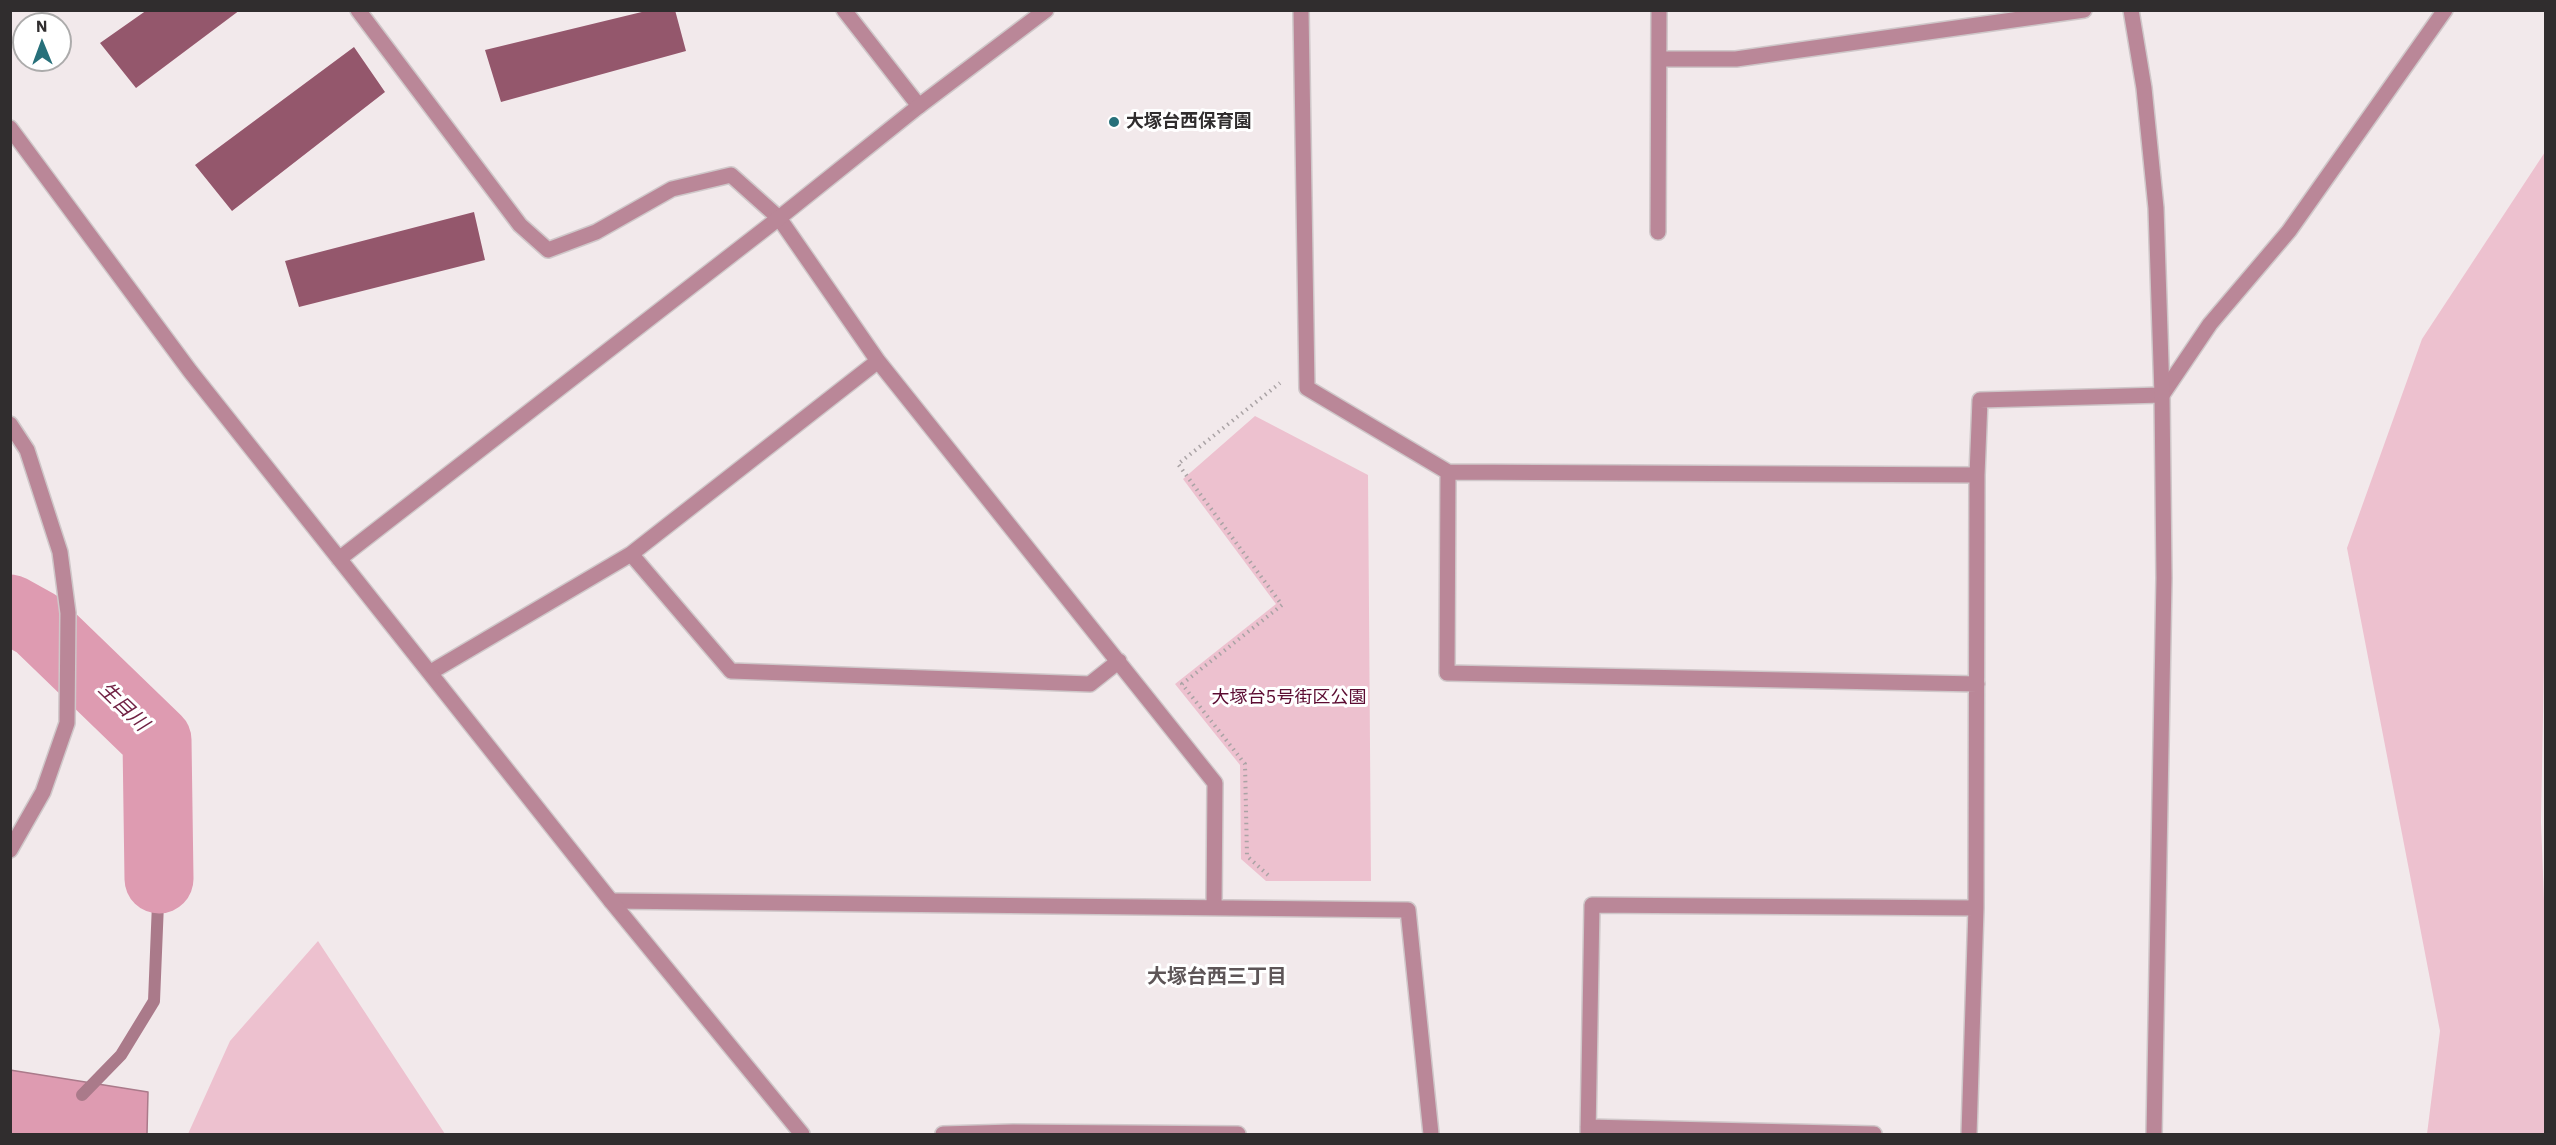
<!DOCTYPE html>
<meta charset="utf-8">
<style>
body{margin:0}
#map{position:relative;width:2556px;height:1145px;overflow:hidden;background:#f2e9eb;font-family:"IBM Plex Sans",sans-serif}
canvas{display:block}
.frame{position:absolute;inset:0;border:12px solid #302d2e;pointer-events:none}
.north{position:absolute;left:12px;top:12px;width:60px;height:60px;box-sizing:border-box;background:#fff;border:2px solid #acabab;border-radius:50%;rotate:359deg;font-size:16px;font-weight:700;line-height:24px;text-align:center;color:#302d2e}
.north::after{content:'';display:block;margin:auto;width:21px;height:27px;background:#27707a;clip-path:polygon(50% 0,100% 100%,50% 72%,0 100%)}
</style>
<div id="map">
<canvas width="2556" height="1145"></canvas>
<div class="frame"></div>
<div class="north">N</div>
</div>
<script>
const c = document.querySelector('canvas').getContext('2d');
c.lineJoin = 'round';
function fill(path, color) {
  c.fillStyle = color;
  c.fill(path, 'evenodd');
}
function toPath(rows) {
  const path = new Path2D();
  for (const r of rows) {
    path.moveTo(r[0], r[1]);
    for (let i = 2; i < r.length; i += 2) path.lineTo(r[i], r[i + 1]);
  }
  return path;
}
function trace(path, color, width, dash) {
  c.strokeStyle = color;
  c.lineWidth = width;
  c.lineCap = dash ? 'butt' : 'round';
  c.setLineDash(dash || []);
  c.stroke(path);
}
function label(font, color, halo, rows, align = 'center') {
  c.font = font + ' "IBM Plex Sans","Noto Sans JP",sans-serif';
  c.lineWidth = 6;
  c.setLineDash([]);
  c.textBaseline = 'middle';
  c.strokeStyle = halo;
  c.fillStyle = color;
  for (const [text, x, y, turn = 0] of rows) {
    c.save();
    c.translate(x, y);
    c.rotate((+turn || 0) * Math.PI / 180);
    c.textAlign = isNaN(turn) ? turn : align;
    if (halo) c.strokeText(text, 0, 0);
    c.fillText(text, 0, 0);
    c.restore();
  }
}
fill(toPath([
 [2545,152,2546,554,2541,822,2546,952,2545,1134,2427,1134,2440,1031,2347,548,2422,339],
 [1255,416,1368,475,1371,881,1266,881,1241,859,1240,765,1175,684,1276,604,1183,479],
 [318,941,445,1134,188,1134,230,1041]
]), '#edc1cf');
const water = toPath([
 [10,1070,148,1092,147,1134,11,1134,10,1070]
]);
fill(water, '#de9bb1');
trace(water, '#aa7a8a', 1.5);
trace(toPath([
 [82,1095,121,1055,154,1001,159,879]
]), '#aa7a8a', 12);
trace(toPath([
 [10,609,37,624,157,740,159,879]
]), '#de9bb1', 69);
fill(toPath([
 [147,10,240,10,136,88,100,43],
 [650,10,675,10,686,51,501,102,485,50],
 [354,47,385,92,232,211,195,165],
 [474,212,485,260,299,307,285,261]
]), '#94576c');
const minor = toPath([
 [358,10,520,225,548,250,596,232,672,189,731,175,779,218,878,361,1215,783,1214,906],
 [844,10,919,106],
 [1301,10,1307,388,1448,472,1977,475],
 [1660,59,1736,59,2084,10],
 [1658,232,1659,10],
 [10,424,27,450,60,552,68,613,67,723,43,792,10,850],
 [1448,472,1447,673,1977,684],
 [631,554,731,671,1090,684,1119,661],
 [431,672,631,554,878,361],
 [611,901,1408,910,1431,1134],
 [1588,1127,1874,1134],
 [943,1134,1013,1132,1238,1134],
 [1588,1134,1592,905,1976,908],
 [1969,1134,1976,908,1977,475,1980,400,2162,395,2210,324,2289,231,2445,10]
]);
const tertiary = toPath([
 [2131,10,2144,88,2156,208,2162,395,2164,578,2154,1134],
 [10,128,190,371,611,901,802,1134],
 [339,559,779,218,919,106,1046,10]
]);
trace(minor, '#cfc7c9', 18);
trace(tertiary, '#cfc7c9', 18);
trace(toPath([
 [1268,875,1247,856,1245,764,1182,684,1282,605,1178,464,1280,383]
]), '#aaa3a5', 4, [1.5, 4.5]);
trace(minor, '#ba8798', 15);
trace(tertiary, '#ba8798', 15);
for (const [x, y, r, color] of [
 [1114,122,6,"#27707a"]
]) {
  const dot = new Path2D();
  dot.arc(x, y, r, 0, 2 * Math.PI);
  c.fillStyle = color;
  c.fill(dot);
  trace(dot, '#fff', 2);
}
label('bold 18px', '#302d2e', '#fff', [
 ["大塚台西保育園",1126,122]
], 'left');
label('18px', '#5c0c32', '#fff', [
 ["大塚台5号街区公園",1289,698]
]);
label('italic 20px', '#712244', '#fff', [
 ["生目川",123,707,44]
]);
label('bold 20px', '#5d5557', '#fff', [
 ["大塚台西三丁目",1217,977]
]);
</script>
